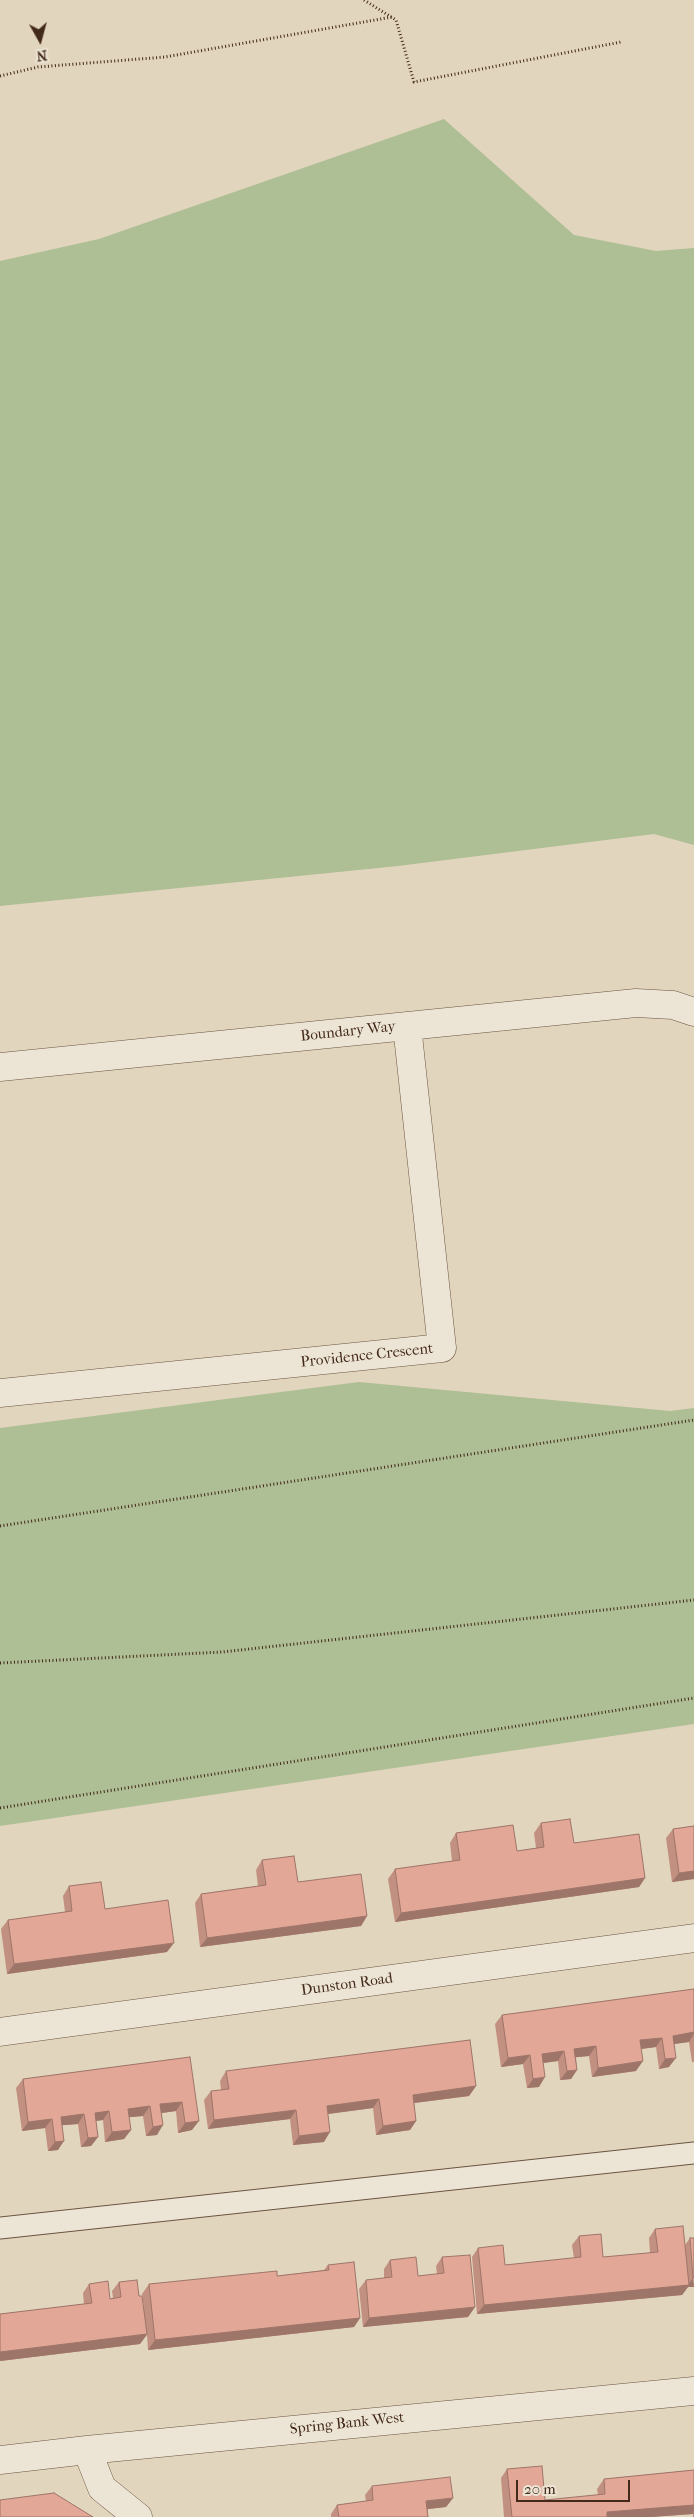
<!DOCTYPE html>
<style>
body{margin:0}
#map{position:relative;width:694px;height:2517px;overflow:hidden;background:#e2d5bd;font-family:"IM FELL French Canon",serif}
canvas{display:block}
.north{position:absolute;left:15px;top:15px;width:50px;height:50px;-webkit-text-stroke:4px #ece4d4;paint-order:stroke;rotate:173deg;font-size:14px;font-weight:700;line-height:20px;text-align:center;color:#432919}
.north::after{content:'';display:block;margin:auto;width:18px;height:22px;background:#432919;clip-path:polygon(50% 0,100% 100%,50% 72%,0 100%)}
.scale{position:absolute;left:516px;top:2480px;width:114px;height:22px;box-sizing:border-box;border:2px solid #432919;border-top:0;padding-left:6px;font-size:15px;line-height:18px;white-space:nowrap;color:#432919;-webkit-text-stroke:4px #ece4d4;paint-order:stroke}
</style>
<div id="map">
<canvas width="694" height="2517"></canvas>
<div class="north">N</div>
<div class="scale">20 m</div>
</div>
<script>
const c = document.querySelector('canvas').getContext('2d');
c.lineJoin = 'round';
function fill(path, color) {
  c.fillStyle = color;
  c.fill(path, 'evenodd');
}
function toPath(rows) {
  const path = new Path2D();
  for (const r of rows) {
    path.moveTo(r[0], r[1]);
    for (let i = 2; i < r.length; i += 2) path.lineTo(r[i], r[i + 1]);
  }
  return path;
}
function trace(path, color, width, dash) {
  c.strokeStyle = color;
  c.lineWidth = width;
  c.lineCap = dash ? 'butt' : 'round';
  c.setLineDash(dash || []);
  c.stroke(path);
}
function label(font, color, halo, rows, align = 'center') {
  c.font = font + ' "IM FELL French Canon",serif';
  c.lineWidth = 5;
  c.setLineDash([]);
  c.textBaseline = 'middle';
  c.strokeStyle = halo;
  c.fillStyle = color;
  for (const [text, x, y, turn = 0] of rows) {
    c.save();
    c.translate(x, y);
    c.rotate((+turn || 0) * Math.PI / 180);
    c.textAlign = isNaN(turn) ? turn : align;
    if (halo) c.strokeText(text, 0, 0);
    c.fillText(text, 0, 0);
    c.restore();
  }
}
fill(toPath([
 [444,119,574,235,656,251,694,248,694,845,654,834,398,866,0,906,0,261,99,239],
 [359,1382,670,1411,694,1408,694,1724,0,1826,0,1428]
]), '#aebe95');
const lane = toPath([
 [0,2228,694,2153]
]);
const street = toPath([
 [0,1067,636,1003,673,1005,694,1012],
 [0,1393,442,1348,407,1026],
 [0,2032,694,1938],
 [87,2450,102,2488,138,2517],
 [0,2460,87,2450,694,2391]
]);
trace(lane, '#6b5442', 23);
trace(street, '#6b5442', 29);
trace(toPath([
 [364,0,396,20,414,82,621,42],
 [0,76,38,67,165,57,392,17],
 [0,1526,694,1420],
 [0,1663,222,1652,694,1600],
 [0,1808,694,1698]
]), '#432919', 3, [1, 2.5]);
trace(lane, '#ece4d4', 21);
trace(street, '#ece4d4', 28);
fill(toPath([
 [541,1823,574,1843,645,1878,639,1887,395,1922,388,1879,395,1869,452,1861,450,1843,456,1833,517,1851,536,1848,534,1833],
 [694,1826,694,1879,672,1882,666,1838,673,1829],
 [262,1860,298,1882,367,1916,361,1926,200,1947,195,1903,201,1894,258,1886,256,1870],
 [69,1886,105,1909,167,1952,7,1974,1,1929,8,1920,65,1912,63,1896],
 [694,1989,694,2062,692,2062,689,2042,674,2044,669,2067,659,2069,656,2047,641,2049,636,2071,592,2077,589,2056,576,2057,577,2070,571,2079,560,2080,558,2061,543,2063,539,2087,527,2088,523,2064,501,2067,495,2024,502,2015],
 [190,2057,192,2130,178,2133,176,2111,162,2113,157,2135,146,2136,143,2116,129,2117,131,2130,124,2139,105,2142,103,2120,96,2121,98,2137,91,2146,81,2147,78,2124,62,2125,58,2150,48,2151,45,2128,22,2131,16,2088,23,2079],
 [226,2071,476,2086,469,2096,414,2103,416,2121,410,2130,376,2135,373,2108,328,2114,324,2142,293,2145,290,2119,208,2129,204,2100,211,2091,221,2090,220,2081],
 [655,2229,685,2245,690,2238,694,2287,688,2287,682,2295,477,2314,472,2257,478,2248,505,2265,574,2258,572,2245,579,2236,603,2257,650,2253,649,2238],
 [442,2257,475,2307,468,2317,363,2327,359,2289,366,2280,384,2278,384,2269,390,2260,418,2276,437,2274,436,2266],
 [328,2265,360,2318,354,2327,148,2350,147,2335,140,2344,0,2361,0,2314,84,2304,83,2293,89,2284,110,2299,113,2298,112,2291,119,2282,139,2296,144,2308,142,2294,149,2284,277,2276,324,2270],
 [507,2469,545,2500,598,2495,597,2489,604,2479,694,2470,694,2517,693,2517,693,2514,651,2517,504,2517,501,2478],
 [372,2486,453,2498,446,2507,428,2509,428,2517,331,2517,331,2514,337,2505,366,2501,365,2495]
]), '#c29081');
fill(toPath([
 [694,1871,694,1879,672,1882,679,1873],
 [645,1878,639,1887,395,1922,401,1913],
 [367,1916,361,1926,200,1947,207,1938],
 [174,1943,167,1952,7,1974,14,1964],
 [694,2032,694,2034,689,2042,666,2045,673,2036],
 [662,2038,656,2047,633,2050,640,2040],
 [596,2046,589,2056,568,2058,574,2049],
 [564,2051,558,2061,535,2064,542,2054],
 [530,2055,523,2064,501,2067,508,2058],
 [676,2058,669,2067,659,2069,665,2059],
 [643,2061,636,2071,592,2077,598,2068],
 [577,2070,571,2079,560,2080,567,2071],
 [545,2077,539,2087,527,2088,533,2079],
 [476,2086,469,2096,406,2104,413,2095],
 [379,2099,373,2108,320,2115,327,2106],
 [182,2102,176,2111,154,2114,160,2104],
 [150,2106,143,2116,121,2118,128,2109],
 [296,2110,290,2119,208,2129,214,2120],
 [109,2111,103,2120,88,2122,95,2113],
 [84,2114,78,2124,54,2126,61,2117],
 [52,2119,45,2128,22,2131,28,2122],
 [199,2121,192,2130,178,2133,185,2123],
 [416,2121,410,2130,376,2135,383,2126],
 [163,2125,157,2135,146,2136,153,2127],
 [131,2130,124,2139,105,2142,112,2132],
 [330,2132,324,2142,293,2145,299,2136],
 [98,2137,91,2146,81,2147,88,2138],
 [64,2141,58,2150,48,2151,55,2142],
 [693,2278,694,2287,688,2287,682,2295,477,2314,484,2305,688,2285],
 [475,2307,468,2317,363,2327,369,2318],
 [360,2318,354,2327,148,2350,155,2340],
 [147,2334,140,2344,0,2361,0,2352],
 [453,2498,446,2507,420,2510,426,2501],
 [694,2505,694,2512,693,2514,651,2517,603,2517,607,2512]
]), '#9e7569');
const building = toPath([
 [570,1819,574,1843,639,1834,645,1878,401,1913,395,1869,460,1860,456,1833,513,1825,517,1851,544,1847,541,1823,570,1819],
 [694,1826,694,1871,679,1873,673,1829,694,1826],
 [294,1856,298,1882,361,1874,367,1916,207,1938,201,1894,266,1885,262,1860,294,1856],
 [101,1882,105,1909,168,1900,174,1943,14,1964,8,1920,72,1911,69,1886,101,1882],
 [694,1989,694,2032,673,2036,676,2058,665,2059,662,2038,640,2040,643,2061,598,2068,596,2046,574,2049,577,2070,567,2071,564,2051,542,2054,545,2077,533,2079,530,2055,508,2058,502,2015,694,1989],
 [470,2040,476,2086,413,2095,416,2121,383,2126,379,2099,327,2106,330,2132,299,2136,296,2110,214,2120,211,2091,229,2089,226,2071,470,2040],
 [190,2057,199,2121,185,2123,182,2102,160,2104,163,2125,153,2127,150,2106,128,2109,131,2130,112,2132,109,2111,95,2113,98,2137,88,2138,84,2114,61,2117,64,2141,55,2142,52,2119,28,2122,23,2079,190,2057],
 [683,2226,689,2285,484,2305,478,2248,503,2245,505,2265,581,2257,579,2236,601,2234,603,2257,658,2252,655,2229,683,2226],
 [690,2238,694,2238,694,2278,693,2278,690,2238],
 [470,2255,475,2307,369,2318,366,2280,392,2277,390,2260,416,2257,418,2276,444,2273,442,2257,470,2255],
 [354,2262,360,2318,155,2340,149,2284,277,2271,277,2276,329,2270,328,2265,354,2262],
 [137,2280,139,2296,142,2296,147,2334,0,2352,0,2314,92,2303,89,2284,108,2281,110,2299,121,2297,119,2282,137,2280],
 [542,2466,545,2500,605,2494,604,2479,694,2470,694,2505,607,2512,607,2517,512,2517,507,2469,542,2466],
 [450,2477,453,2498,426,2501,428,2517,339,2517,337,2505,373,2500,372,2486,450,2477],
 [54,2493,93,2517,0,2517,0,2500,54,2493]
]);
fill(building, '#e2a796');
trace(building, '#9e7569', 1);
label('15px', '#432919', '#ece4d4', [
 ["Boundary Way",348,1032,-6],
 ["Providence Crescent",367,1356,-6],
 ["Dunston Road",347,1985,-8],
 ["Spring Bank West",347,2424,-6]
]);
</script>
